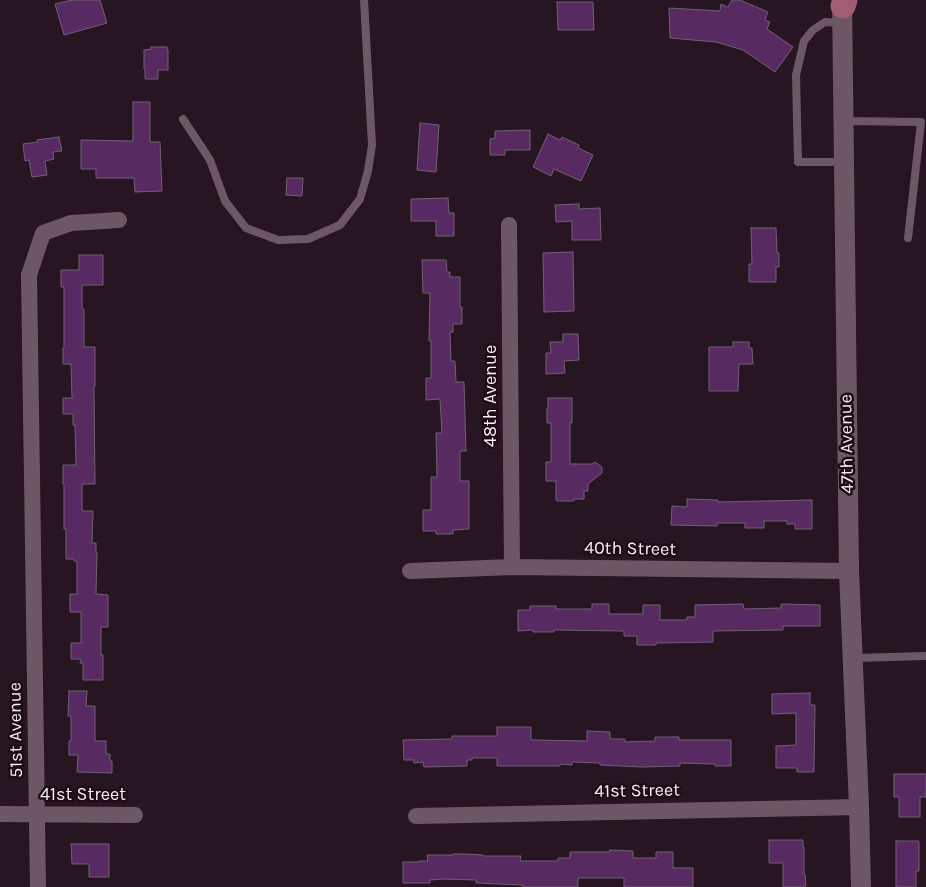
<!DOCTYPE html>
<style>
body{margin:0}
canvas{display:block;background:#271521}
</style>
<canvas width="926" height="887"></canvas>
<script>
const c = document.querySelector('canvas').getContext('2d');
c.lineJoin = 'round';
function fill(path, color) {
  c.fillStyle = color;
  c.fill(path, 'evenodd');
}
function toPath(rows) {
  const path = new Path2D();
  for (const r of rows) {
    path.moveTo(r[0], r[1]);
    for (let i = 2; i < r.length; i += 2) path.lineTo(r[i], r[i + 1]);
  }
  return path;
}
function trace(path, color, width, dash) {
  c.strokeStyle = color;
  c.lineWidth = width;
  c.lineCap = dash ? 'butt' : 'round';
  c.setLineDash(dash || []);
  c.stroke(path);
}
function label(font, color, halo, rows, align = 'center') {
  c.font = font + ' Karla,sans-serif';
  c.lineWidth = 5;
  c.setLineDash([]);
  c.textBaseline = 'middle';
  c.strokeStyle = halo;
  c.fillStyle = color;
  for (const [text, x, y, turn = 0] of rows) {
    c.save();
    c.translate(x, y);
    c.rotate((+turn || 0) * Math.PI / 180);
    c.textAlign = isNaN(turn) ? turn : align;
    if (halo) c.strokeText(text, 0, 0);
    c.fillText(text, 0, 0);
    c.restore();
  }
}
const building = toPath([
 [72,0,100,0,107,23,64,35,55,4,72,0],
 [732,0,740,0,768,12,765,20,770,22,767,29,793,47,775,72,743,50,716,42,670,38,669,8,720,11,721,4,728,7,732,0],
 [557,2,593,2,594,30,558,30,557,2],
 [151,47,167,47,168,51,168,70,158,70,158,79,145,79,145,70,144,69,144,50,151,49,151,47],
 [133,102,150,102,150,142,160,142,162,191,135,192,134,178,96,178,96,169,81,169,81,140,133,141,133,102],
 [420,123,439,125,436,172,417,170,420,123],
 [530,130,530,150,505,150,505,155,490,155,490,139,495,138,495,131,530,130],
 [548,134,560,140,562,137,579,145,578,148,593,155,581,181,554,169,551,176,533,167,548,134],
 [59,137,62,151,53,152,54,159,45,161,47,175,32,177,29,160,25,161,23,144,38,142,37,140,59,137],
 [287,178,303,178,302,196,286,195,287,178],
 [448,198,449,213,454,213,454,236,436,236,436,221,411,221,411,199,448,198],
 [579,204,579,209,600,208,601,240,572,240,572,221,556,222,555,205,579,204],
 [751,228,776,228,777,253,779,253,779,267,776,267,776,282,749,282,749,264,752,264,751,228],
 [573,252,574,311,544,312,543,253,573,252],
 [79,255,103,255,103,285,82,285,82,309,84,309,84,347,95,347,95,386,94,386,95,484,82,484,82,511,93,511,92,543,96,543,96,552,97,552,96,594,108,595,108,627,101,627,101,655,103,655,103,680,83,680,83,663,80,663,81,659,71,659,71,643,81,643,81,612,70,612,70,594,77,594,77,561,74,561,74,559,66,559,66,529,64,529,64,484,63,484,63,465,76,465,75,425,73,425,73,414,63,414,63,398,72,398,71,364,63,364,63,348,64,348,64,287,61,287,61,270,79,270,79,255],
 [422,260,446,260,447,272,450,272,450,277,460,277,460,307,462,307,462,324,453,324,453,332,450,332,451,361,455,361,456,382,464,382,466,451,460,451,460,481,469,481,469,529,453,530,453,534,436,534,436,531,423,531,423,510,431,510,431,477,437,477,436,433,442,433,440,399,426,400,426,378,431,378,431,341,429,341,430,293,423,293,422,260],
 [563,334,578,334,579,360,564,361,565,373,546,374,546,353,551,353,550,342,563,342,563,334],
 [733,342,749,342,749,348,752,348,753,364,739,364,738,391,709,391,709,347,733,347,733,342],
 [548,398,572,398,572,423,570,422,570,464,592,464,595,462,602,467,602,473,588,484,588,491,584,491,584,499,574,499,574,501,557,501,556,500,556,481,546,481,546,462,551,462,551,423,547,423,547,408,548,408,548,398],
 [687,499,718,500,718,502,812,500,812,529,795,529,795,524,787,524,787,521,764,521,764,528,745,528,745,523,717,523,717,526,671,525,672,506,687,507,687,499],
 [592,604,609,604,609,614,643,614,643,605,660,605,660,620,687,620,687,617,695,617,695,605,743,604,744,609,781,608,781,604,820,605,820,626,783,626,783,630,713,631,713,642,656,643,656,645,637,645,637,636,624,636,624,631,554,630,554,632,533,632,533,630,518,631,518,610,530,610,530,606,556,606,556,609,592,609,592,604],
 [69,691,87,691,86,706,95,706,95,741,106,741,106,754,110,754,110,761,112,761,112,773,77,772,78,755,69,755,69,741,71,741,71,716,68,716,69,691],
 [810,693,810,705,815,705,814,772,797,772,797,768,776,768,776,746,796,745,796,713,772,714,772,694,810,693],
 [497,727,531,727,531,740,587,741,587,731,610,732,610,739,625,739,625,742,655,741,655,737,679,737,679,740,731,740,731,766,715,766,715,764,680,763,680,766,642,767,600,765,600,763,572,762,572,765,560,764,560,766,497,766,497,758,472,758,472,760,467,760,467,766,424,767,423,762,414,763,414,760,404,760,403,740,452,739,452,736,497,736,497,727],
 [894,774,926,774,926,797,920,797,920,817,899,817,899,797,894,797,894,774],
 [769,840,803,840,803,847,804,847,804,874,805,874,806,886,803,886,803,887,783,887,783,863,769,863,769,840],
 [896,841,919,841,919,871,916,871,916,887,896,887,896,841],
 [71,844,109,844,109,877,89,877,89,864,72,864,71,844],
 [610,850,633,851,633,858,656,858,656,852,673,852,673,868,693,868,693,887,624,887,624,878,578,878,578,887,523,887,523,885,476,883,476,880,443,879,430,880,430,883,403,883,403,862,419,862,419,861,428,861,427,855,453,855,453,854,465,854,483,855,483,856,521,856,520,861,558,861,558,858,570,858,570,852,610,852,610,850]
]);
fill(building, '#582a62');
trace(building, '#706073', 1);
trace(toPath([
 [841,23,825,22,813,30,804,41,796,75,798,162,843,162],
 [183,119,210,160,225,201,246,228,278,240,308,239,340,225,360,199,368,171,372,145,364,0],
 [844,121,921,122,908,238],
 [855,658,926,656]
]), '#6e5765', 8);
trace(toPath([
 [509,225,512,567],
 [410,571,512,567,849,571],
 [0,814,135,815],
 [416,816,859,807],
 [38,887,29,275,43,233,71,223,119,220]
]), '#6e5765', 16);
trace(toPath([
 [842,0,849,571,859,807,861,887]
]), '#6e5765', 20);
trace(toPath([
 [843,6,845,0]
]), '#a05d73', 25);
label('18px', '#f8ebf2', '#1d0c17', [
 ["48th Avenue",491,396,-90],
 ["47th Avenue",847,444,-91],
 ["40th Street",630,549,1],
 ["51st Avenue",16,730,-91],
 ["41st Street",637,791,-1],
 ["41st Street",83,795]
]);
</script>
